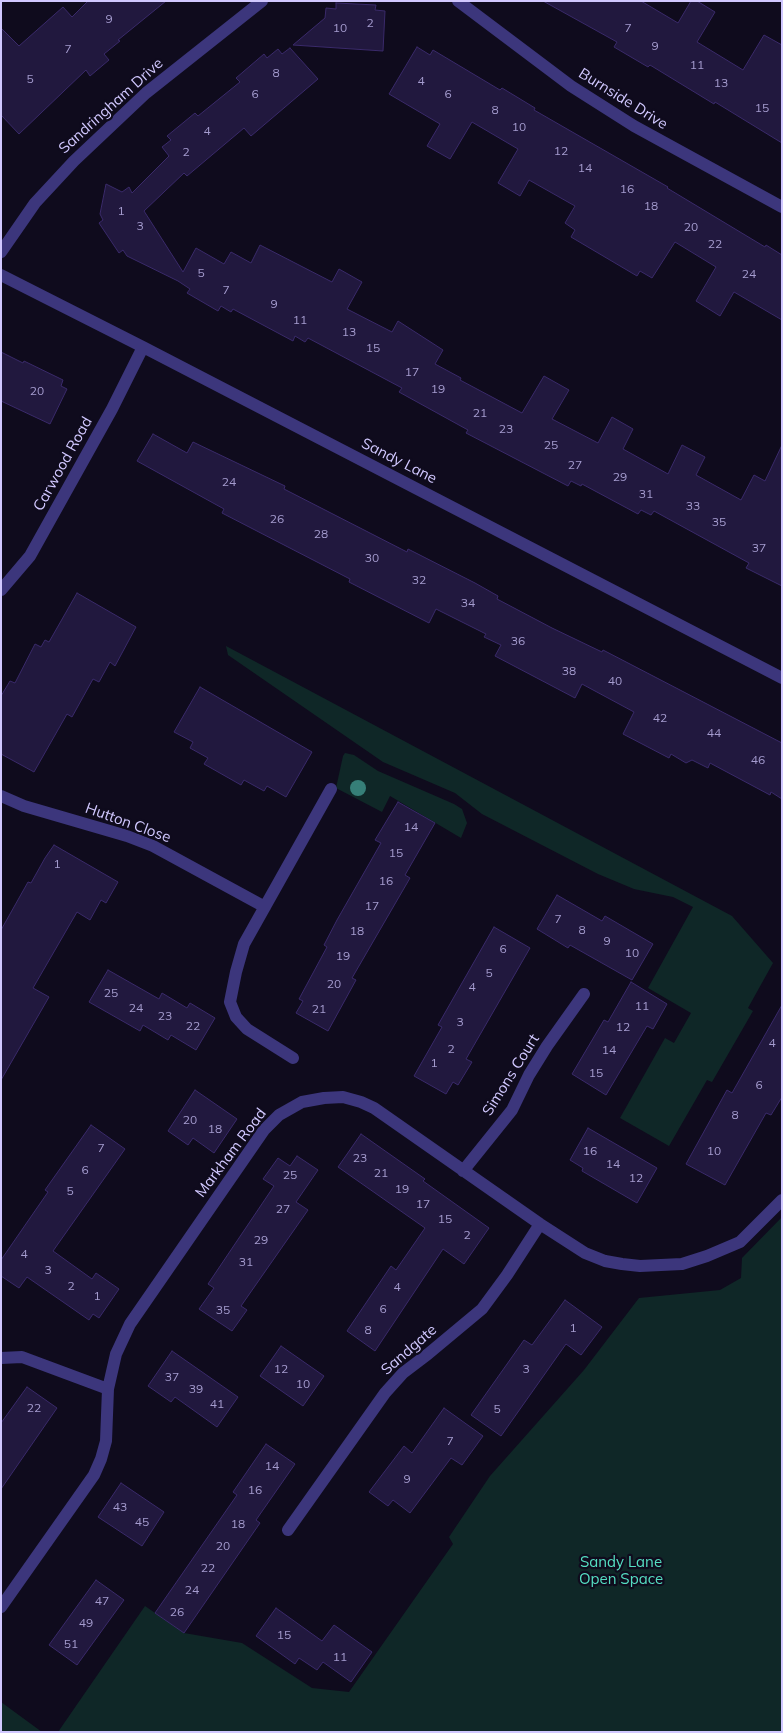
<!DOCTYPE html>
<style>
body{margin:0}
#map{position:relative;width:783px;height:1733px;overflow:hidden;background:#0f0b1d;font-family:Mulish,sans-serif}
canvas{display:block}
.frame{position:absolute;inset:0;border:2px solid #d1c8ff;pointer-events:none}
</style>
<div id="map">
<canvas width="783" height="1733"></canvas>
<div class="frame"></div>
</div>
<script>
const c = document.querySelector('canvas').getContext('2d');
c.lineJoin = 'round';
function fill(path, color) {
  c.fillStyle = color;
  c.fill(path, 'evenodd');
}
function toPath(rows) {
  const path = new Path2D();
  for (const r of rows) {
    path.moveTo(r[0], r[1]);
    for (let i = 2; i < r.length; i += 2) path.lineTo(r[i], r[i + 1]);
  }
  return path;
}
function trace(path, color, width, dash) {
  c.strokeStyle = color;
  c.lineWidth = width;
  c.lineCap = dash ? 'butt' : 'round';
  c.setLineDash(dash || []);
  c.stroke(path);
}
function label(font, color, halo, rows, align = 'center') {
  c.font = font + ' Mulish,sans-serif';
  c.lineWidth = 4.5;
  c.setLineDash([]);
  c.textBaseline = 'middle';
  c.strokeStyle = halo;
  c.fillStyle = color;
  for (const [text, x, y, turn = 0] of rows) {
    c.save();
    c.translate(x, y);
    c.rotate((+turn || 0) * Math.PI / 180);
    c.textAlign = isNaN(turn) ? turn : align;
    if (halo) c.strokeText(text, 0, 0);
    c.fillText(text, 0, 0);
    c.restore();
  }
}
fill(toPath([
 [226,646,732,916,773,963,748,1008,753,1011,712,1082,707,1080,669,1146,620,1118,665,1038,674,1043,691,1013,648,988,693,907,673,897,634,889,598,874,482,814,455,793,383,762,228,655],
 [345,753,354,755,378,771,454,804,462,809,467,823,461,838,390,796,382,812,336,788,343,756],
 [782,1217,782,1732,58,1732,145,1606,184,1633,242,1643,312,1688,349,1692,453,1544,449,1537,490,1476,584,1370,639,1298,720,1290,741,1278,742,1258],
 [1,1702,42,1732,1,1732]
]), '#0f2727');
const building = toPath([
 [88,1,166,1,118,40,120,41,104,54,109,60,90,76,86,70,19,134,1,115,1,28,19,46,63,7,72,17,88,1],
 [543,1,641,1,678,23,691,1,697,1,715,12,697,42,743,70,764,35,782,45,782,143,715,102,714,104,650,65,648,67,614,47,617,42,543,1],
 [336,3,376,5,375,10,385,11,383,51,293,45,325,18,326,8,336,9,336,3],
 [417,47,430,55,433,50,500,90,502,88,535,108,534,110,668,187,667,188,765,247,766,245,782,255,782,320,734,292,720,316,696,301,716,267,675,242,652,278,640,271,637,276,571,237,575,230,565,223,575,206,529,180,520,196,498,183,518,149,472,122,450,159,427,146,440,124,389,94,417,47],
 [290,48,318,79,251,136,244,128,187,176,184,173,144,211,183,272,196,248,224,264,231,252,251,263,260,245,332,282,339,269,362,282,347,309,392,332,398,321,443,350,435,364,461,378,460,380,522,413,544,376,569,390,552,419,598,443,612,417,633,429,623,449,668,474,682,445,705,457,696,475,741,500,754,475,765,481,782,445,782,586,746,568,749,563,654,511,651,515,641,510,638,514,582,484,581,486,571,481,568,486,466,433,468,430,399,392,402,388,308,338,305,342,295,336,293,341,233,309,231,312,221,306,218,311,187,293,190,289,178,281,127,256,123,250,119,253,99,223,103,220,100,214,106,184,122,192,129,187,132,193,169,156,162,147,171,140,167,136,195,113,198,116,240,82,236,78,264,54,267,58,278,49,282,54,290,48],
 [1,352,23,363,24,361,63,380,61,386,67,389,50,424,1,401,1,352],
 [153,434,187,453,193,442,285,486,284,489,407,552,408,549,475,583,498,596,497,599,552,628,602,652,603,650,782,743,782,799,771,792,770,795,710,763,708,768,692,760,686,763,671,754,669,758,623,734,634,712,582,684,575,698,495,656,501,645,484,637,486,634,436,609,429,623,349,582,350,579,222,513,224,509,137,461,153,434],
 [77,593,136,627,115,666,110,662,99,682,93,679,72,717,67,714,34,772,1,754,1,696,10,681,15,683,35,644,41,647,45,640,49,642,77,593],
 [200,687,312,752,286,797,267,786,264,791,244,780,241,785,204,764,208,758,190,748,193,742,174,732,200,687],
 [398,802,435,823,405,875,410,878,352,978,356,980,328,1031,296,1013,303,1001,299,999,327,947,324,945,337,920,381,843,375,840,398,802],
 [54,845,118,882,106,903,101,900,90,920,77,912,33,988,49,997,1,1080,1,930,28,882,31,883,45,858,54,845],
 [557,895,602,921,605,916,653,944,632,980,570,945,568,948,537,929,557,895],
 [494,927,530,948,466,1059,472,1062,458,1085,453,1082,446,1094,414,1076,442,1027,438,1025,494,927],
 [108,970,159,999,162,993,187,1008,190,1003,215,1018,196,1050,171,1035,168,1040,143,1025,140,1031,89,1002,108,970],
 [631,982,667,1004,653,1029,647,1026,606,1095,572,1074,604,1020,608,1022,631,982],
 [782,1005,782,1097,771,1115,766,1113,725,1185,686,1164,727,1090,732,1093,782,1005],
 [195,1090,237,1119,214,1153,193,1138,188,1145,168,1131,195,1090],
 [91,1125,125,1149,53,1251,92,1279,96,1273,119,1289,99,1318,93,1314,89,1320,27,1277,19,1288,1,1276,1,1260,48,1192,45,1190,91,1125],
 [588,1128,657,1168,637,1203,582,1171,583,1168,570,1160,588,1128],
 [361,1134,425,1179,423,1181,489,1228,464,1264,443,1249,375,1351,347,1331,391,1266,396,1270,425,1228,338,1167,361,1134],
 [297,1156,318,1170,296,1202,308,1210,241,1306,247,1310,232,1331,199,1309,214,1288,208,1284,274,1186,263,1179,278,1158,290,1166,297,1156],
 [565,1300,602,1327,581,1355,566,1344,501,1436,471,1415,524,1340,532,1345,565,1300],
 [281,1346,324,1376,303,1406,260,1376,281,1346],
 [172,1351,238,1397,217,1427,175,1397,171,1402,148,1386,172,1351],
 [27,1387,57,1408,1,1489,1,1423,27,1387],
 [444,1408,483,1436,462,1465,451,1458,410,1513,393,1500,388,1506,369,1492,404,1446,412,1453,444,1408],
 [266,1444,295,1464,256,1520,260,1523,184,1633,155,1613,237,1495,233,1492,266,1444],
 [121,1483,164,1512,142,1546,98,1517,121,1483],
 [96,1580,124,1600,77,1665,49,1645,96,1580],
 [276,1608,322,1641,334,1625,372,1652,351,1682,323,1662,317,1670,299,1658,295,1664,256,1636,276,1608]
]);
fill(building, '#21183e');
trace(building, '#3a2a6a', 1);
trace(toPath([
 [458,1,571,86,634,126,782,207],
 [1,252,35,203,74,161,146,93,262,1],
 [1,275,143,347,782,678],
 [1,590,30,556,112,409,143,347],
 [1,796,24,806,127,836,153,846,265,907],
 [293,1058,247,1029,236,1017,230,1002,236,972,244,944,331,789],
 [463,1171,512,1110,529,1075,547,1046,584,994],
 [1,1358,22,1357,108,1389],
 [288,1530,385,1393,403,1373,428,1354,482,1309,507,1275,540,1224],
 [1,1607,94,1475,101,1459,106,1441,108,1389,116,1354,130,1324,264,1130,279,1115,302,1102,324,1098,343,1097,361,1102,374,1108,540,1224,585,1253,605,1261,622,1264,640,1266,682,1264,707,1256,740,1242,782,1200]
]), '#3c367c', 12);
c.fillStyle = '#367f78';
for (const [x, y] of [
 [358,788]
]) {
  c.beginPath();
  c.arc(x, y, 8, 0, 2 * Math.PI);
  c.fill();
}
label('12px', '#a59ccf', null, [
 ["9",109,19],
 ["2",370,23],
 ["10",340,28],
 ["7",628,28],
 ["9",655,46],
 ["7",68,49],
 ["11",697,65],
 ["8",276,73],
 ["5",30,79],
 ["4",421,81],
 ["13",721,83],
 ["6",255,94],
 ["6",448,94],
 ["15",762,108],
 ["8",495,110],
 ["10",519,127],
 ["4",207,131],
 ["12",561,151],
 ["2",186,152],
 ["14",585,168],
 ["16",627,189],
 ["18",651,206],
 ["1",121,211],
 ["3",140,226],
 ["20",691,227],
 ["22",715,244],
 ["5",201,273],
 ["24",749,274],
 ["7",226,290],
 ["9",274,304],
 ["11",300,320],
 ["13",349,332],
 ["15",373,348],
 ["17",412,372],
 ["19",438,389],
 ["20",37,391],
 ["21",480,413],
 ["23",506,429],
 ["25",551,445],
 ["27",575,465],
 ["29",620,477],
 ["24",229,482],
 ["31",646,494],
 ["33",693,506],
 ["26",277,519],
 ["35",719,522],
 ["28",321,534],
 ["37",759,548],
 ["30",372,558],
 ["32",419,580],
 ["34",468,603],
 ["36",518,641],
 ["38",569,671],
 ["40",615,681],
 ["42",660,718],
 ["44",714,733],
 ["46",758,760],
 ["14",411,827],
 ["15",396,853],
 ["1",57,864],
 ["16",386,881],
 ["17",372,906],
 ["7",558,919],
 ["8",582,930],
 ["18",357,931],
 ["9",607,941],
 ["6",503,949],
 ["10",632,953],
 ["19",343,956],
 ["5",489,973],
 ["20",334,984],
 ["4",472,987],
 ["25",111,993],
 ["11",642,1006],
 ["24",136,1008],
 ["21",319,1009],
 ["23",165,1016],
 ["3",460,1022],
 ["22",193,1026],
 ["12",623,1027],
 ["4",772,1043],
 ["2",451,1049],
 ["14",609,1050],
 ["1",434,1063],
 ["15",596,1073],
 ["6",759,1085],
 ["8",735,1115],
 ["20",190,1120],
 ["18",215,1129],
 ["7",101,1148],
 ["16",590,1151],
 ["10",714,1151],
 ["23",360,1158],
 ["14",613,1164],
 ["6",85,1170],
 ["21",381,1173],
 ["25",290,1175],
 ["12",636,1178],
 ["19",402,1189],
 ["5",70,1191],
 ["17",423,1204],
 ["27",283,1209],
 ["15",445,1219],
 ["2",467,1235],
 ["29",261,1240],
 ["4",24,1254],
 ["31",246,1262],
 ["3",48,1270],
 ["2",71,1286],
 ["4",397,1287],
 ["1",97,1296],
 ["6",383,1309],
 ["35",223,1310],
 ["1",573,1328],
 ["8",368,1330],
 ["12",281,1369],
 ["3",526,1369],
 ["37",172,1377],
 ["10",303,1384],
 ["39",196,1389],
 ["41",217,1404],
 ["22",34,1408],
 ["5",497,1409],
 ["7",450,1441],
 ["14",272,1466],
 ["9",407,1479],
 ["16",255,1490],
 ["43",120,1507],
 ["45",142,1522],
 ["18",238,1524],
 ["20",223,1546],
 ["22",208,1568],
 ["24",192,1590],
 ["47",102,1601],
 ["26",177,1612],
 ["49",86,1623],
 ["15",284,1635],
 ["51",71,1644],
 ["11",340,1657]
]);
label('15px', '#d1c8ff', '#0f0b1d', [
 ["Burnside Drive",623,99,32],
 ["Sandringham Drive",111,106,-42],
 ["Sandy Lane",399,461,27],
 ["Carwood Road",63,464,-61],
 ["Hutton Close",128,823,20],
 ["Simons Court",511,1075,-58],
 ["Markham Road",231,1153,-53],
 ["Sandgate",409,1350,-41]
]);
label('15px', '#55dec2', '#0f0b1d', [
 ["Sandy Lane",621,1562],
 ["Open Space",621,1579]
]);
</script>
